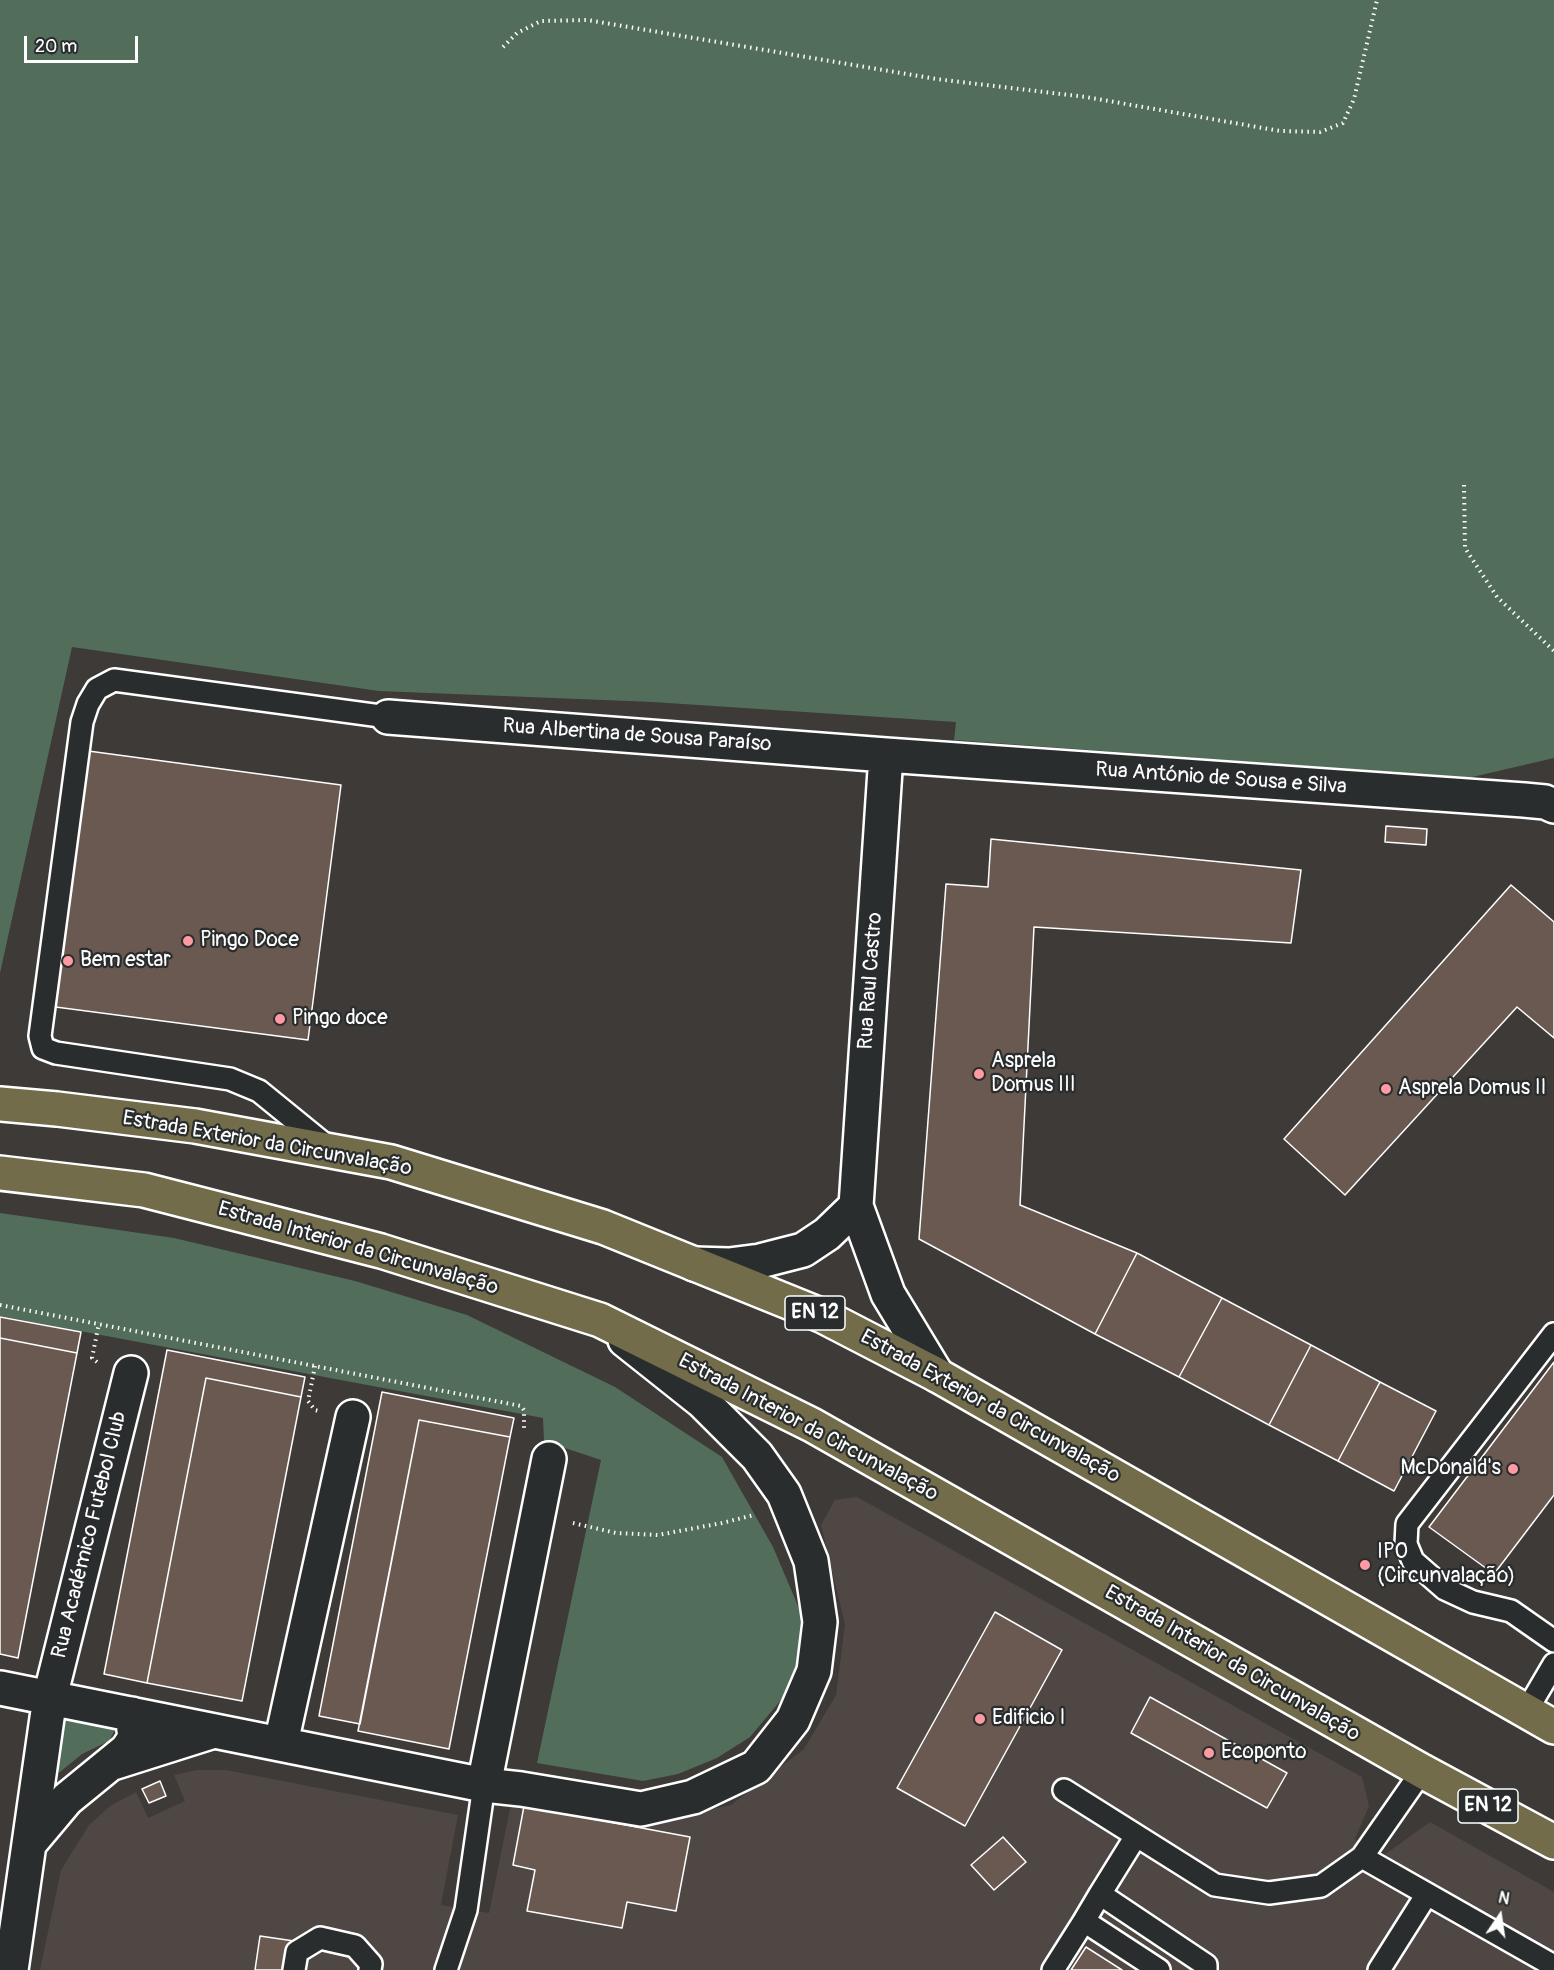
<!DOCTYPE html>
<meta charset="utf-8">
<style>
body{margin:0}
#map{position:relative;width:1554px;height:1970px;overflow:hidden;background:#3d3a38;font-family:Pangolin,sans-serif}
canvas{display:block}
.north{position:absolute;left:1470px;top:1886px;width:60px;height:60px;-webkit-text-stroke:4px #2a2d2e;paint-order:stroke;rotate:13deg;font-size:16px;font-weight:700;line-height:24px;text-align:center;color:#fff}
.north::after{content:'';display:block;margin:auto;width:21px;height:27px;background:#fff;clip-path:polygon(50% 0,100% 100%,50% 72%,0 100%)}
.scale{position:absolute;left:24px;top:36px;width:114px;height:27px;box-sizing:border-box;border:3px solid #fff;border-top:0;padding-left:8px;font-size:18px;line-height:21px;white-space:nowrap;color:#fff;-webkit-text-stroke:4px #2a2d2e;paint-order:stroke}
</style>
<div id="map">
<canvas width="1554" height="1970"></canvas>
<div class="north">N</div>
<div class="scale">20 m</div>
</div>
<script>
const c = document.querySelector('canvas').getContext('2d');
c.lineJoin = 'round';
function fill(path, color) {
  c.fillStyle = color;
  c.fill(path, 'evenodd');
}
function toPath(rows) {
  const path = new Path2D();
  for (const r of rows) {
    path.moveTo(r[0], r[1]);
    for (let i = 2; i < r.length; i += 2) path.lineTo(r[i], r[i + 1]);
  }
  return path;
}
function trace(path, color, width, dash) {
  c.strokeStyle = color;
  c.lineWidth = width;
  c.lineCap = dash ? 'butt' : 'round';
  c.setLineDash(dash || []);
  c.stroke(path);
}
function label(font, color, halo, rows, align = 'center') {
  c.font = font + ' Pangolin,sans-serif';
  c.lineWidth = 4.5;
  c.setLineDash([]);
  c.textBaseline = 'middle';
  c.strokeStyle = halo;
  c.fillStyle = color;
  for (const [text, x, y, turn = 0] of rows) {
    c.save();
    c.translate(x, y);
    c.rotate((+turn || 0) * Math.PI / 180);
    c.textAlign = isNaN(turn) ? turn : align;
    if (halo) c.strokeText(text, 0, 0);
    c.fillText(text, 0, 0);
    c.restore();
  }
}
fill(toPath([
 [857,1497,1362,1777,1369,1806,1355,1839,1377,1860,1430,1822,1554,1892,1554,1970,40,1970,61,1870,89,1825,110,1806,136,1792,148,1818,185,1801,174,1775,197,1770,226,1770,458,1815,441,1905,489,1913,511,1804,635,1826,731,1805,804,1749,836,1695,845,1624,821,1525,835,1500]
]), '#4e4744');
fill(toPath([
 [0,0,1554,0,1554,758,1468,778,954,740,956,722,653,702,379,691,72,647,0,973],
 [0,1213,174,1238,355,1281,467,1315,615,1387,722,1457,773,1547,801,1613,802,1653,781,1700,750,1737,717,1758,678,1774,643,1781,537,1763,601,1460,544,1441,543,1418,0,1316],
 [64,1709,113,1722,115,1730,109,1741,82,1754,60,1772,52,1773]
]), '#536d5b');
const building = toPath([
 [81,750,341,785,308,1040,48,1006,81,750],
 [1386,826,1427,829,1426,845,1385,842,1386,826],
 [991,839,1301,870,1291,943,1034,927,1020,1205,1137,1253,1095,1334,919,1239,946,884,988,887,991,839],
 [1511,885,1554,922,1554,1038,1517,1007,1345,1195,1284,1139,1511,885],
 [1137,1253,1222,1298,1179,1377,1095,1334,1137,1253],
 [1222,1298,1311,1345,1269,1425,1179,1377,1222,1298],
 [0,1317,81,1332,77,1353,0,1338,0,1317],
 [0,1338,77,1353,18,1658,0,1654,0,1338],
 [1311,1345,1380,1382,1338,1461,1269,1425,1311,1345],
 [167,1350,305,1377,301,1397,206,1378,147,1683,104,1674,167,1350],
 [1554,1362,1554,1495,1494,1574,1429,1527,1554,1362],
 [206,1378,301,1397,242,1701,147,1683,206,1378],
 [1380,1382,1436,1411,1394,1491,1338,1461,1380,1382],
 [382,1392,514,1418,510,1437,419,1420,360,1724,319,1716,382,1392],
 [419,1420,510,1437,449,1749,358,1731,419,1420],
 [995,1612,1062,1650,965,1826,897,1788,995,1612],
 [1150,1697,1287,1773,1267,1808,1131,1733,1150,1697],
 [160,1781,166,1796,149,1803,142,1789,160,1781],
 [524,1806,690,1837,676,1911,627,1902,622,1928,527,1911,535,1870,513,1865,524,1806],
 [1003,1837,1026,1862,994,1890,971,1865,1003,1837],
 [260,1936,294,1941,289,1970,255,1970,260,1936],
 [1086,1947,1122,1970,1071,1970,1086,1947]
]);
fill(building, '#695951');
trace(building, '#fff', 1.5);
const service = toPath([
 [329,1148,259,1091,230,1079,56,1053,43,1048,40,1036,82,722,88,704,97,689,114,680,388,717],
 [1554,1334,1407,1524,1406,1544,1413,1561,1445,1589,1473,1602,1511,1611,1554,1641],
 [1527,1710,1554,1664],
 [1064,1790,1215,1885,1269,1893,1321,1886,1362,1857,1422,1771],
 [1362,1857,1554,1966],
 [1100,1894,1136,1836],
 [1084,1921,1100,1894,1206,1965,1206,1970],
 [294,1970,297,1952,320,1938,355,1946,371,1964,370,1970],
 [446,1970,466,1910,484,1785],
 [1053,1970,1084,1921,1159,1970],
 [1379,1970,1427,1894]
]);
const minor = toPath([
 [388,717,886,755,1524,800,1545,802,1554,806],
 [886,755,856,1206,888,1294,937,1375],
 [694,1264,729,1265,760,1261,803,1250,827,1234,856,1206],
 [0,1688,484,1785,521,1789,641,1809,693,1797,756,1767,793,1720,814,1671,820,1622,811,1561,784,1494,757,1456,703,1402,625,1340],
 [281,1743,353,1417],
 [113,1763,211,1732],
 [484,1785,549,1459],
 [30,1843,67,1799,127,1750,135,1738,132,1714],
 [11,1970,50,1697,131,1373]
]);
const primary = toPath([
 [0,1104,57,1109,195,1126,391,1162,603,1227,823,1316,937,1375,1554,1727],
 [0,1173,144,1190,381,1251,600,1320,812,1425,1422,1771,1554,1842]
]);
trace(service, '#fff', 26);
trace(minor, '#fff', 38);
trace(primary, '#fff', 38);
trace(toPath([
 [503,47,517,33,541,21,587,20,936,79,1086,97,1280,131,1320,132,1343,123,1354,99,1377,0],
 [1464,485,1465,548,1497,597,1554,651],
 [0,1305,521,1406,524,1410,524,1432],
 [97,1362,92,1358,99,1323],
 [315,1366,308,1401,315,1410,319,1411],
 [573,1523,616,1533,658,1535,722,1523,754,1515]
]), '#fff', 4, [1.5, 4.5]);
trace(service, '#2a2d2e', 21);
trace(minor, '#2a2d2e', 33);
trace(primary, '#736c4b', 33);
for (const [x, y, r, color] of [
 [188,941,6,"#ff9aa2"],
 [68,961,6,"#ff9aa2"],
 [280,1019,6,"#ff9aa2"],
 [979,1074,6,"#ff9aa2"],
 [1386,1089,6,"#ff9aa2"],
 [1513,1469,6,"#ff9aa2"],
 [1365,1565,6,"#ff9aa2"],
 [980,1719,6,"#ff9aa2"],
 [1209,1753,6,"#ff9aa2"]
]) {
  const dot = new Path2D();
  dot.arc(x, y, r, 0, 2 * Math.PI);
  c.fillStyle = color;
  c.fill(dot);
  trace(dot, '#2a2d2e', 2);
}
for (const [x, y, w] of [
 [815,1313,60],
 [1488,1806,60]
]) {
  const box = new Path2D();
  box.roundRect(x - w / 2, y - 17, w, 34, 4.5);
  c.fillStyle = '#2a2d2e';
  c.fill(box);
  trace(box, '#fff', 1.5);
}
label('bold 20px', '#fff', null, [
 ["EN 12",815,1313],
 ["EN 12",1488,1806]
]);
label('21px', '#fff', '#2a2d2e', [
 ["Rua Albertina de Sousa Paraíso",637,736,4],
 ["Rua António de Sousa e Silva",1221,779,4],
 ["Rua Raul Castro",871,981,-86],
 ["Estrada Exterior da Circunvalação",267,1144,10],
 ["Estrada Interior da Circunvalação",358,1249,16],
 ["Estrada Exterior da Circunvalação",990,1407,29],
 ["Estrada Interior da Circunvalação",808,1428,28],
 ["Rua Académico Futebol Club",90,1535,-76],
 ["Estrada Interior da Circunvalação",1232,1664,30]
]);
label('21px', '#fff', '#2a2d2e', [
 ["Pingo Doce",200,941],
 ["Bem estar",80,961],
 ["Pingo doce",292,1019],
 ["Asprela",991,1062],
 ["Domus III",991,1086],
 ["Asprela Domus II",1398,1089],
 ["McDonald's",1501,1469,"right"],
 ["IPO",1377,1553],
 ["(Circunvalação)",1377,1577],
 ["Edificio I",992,1719],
 ["Ecoponto",1221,1753]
], 'left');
</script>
